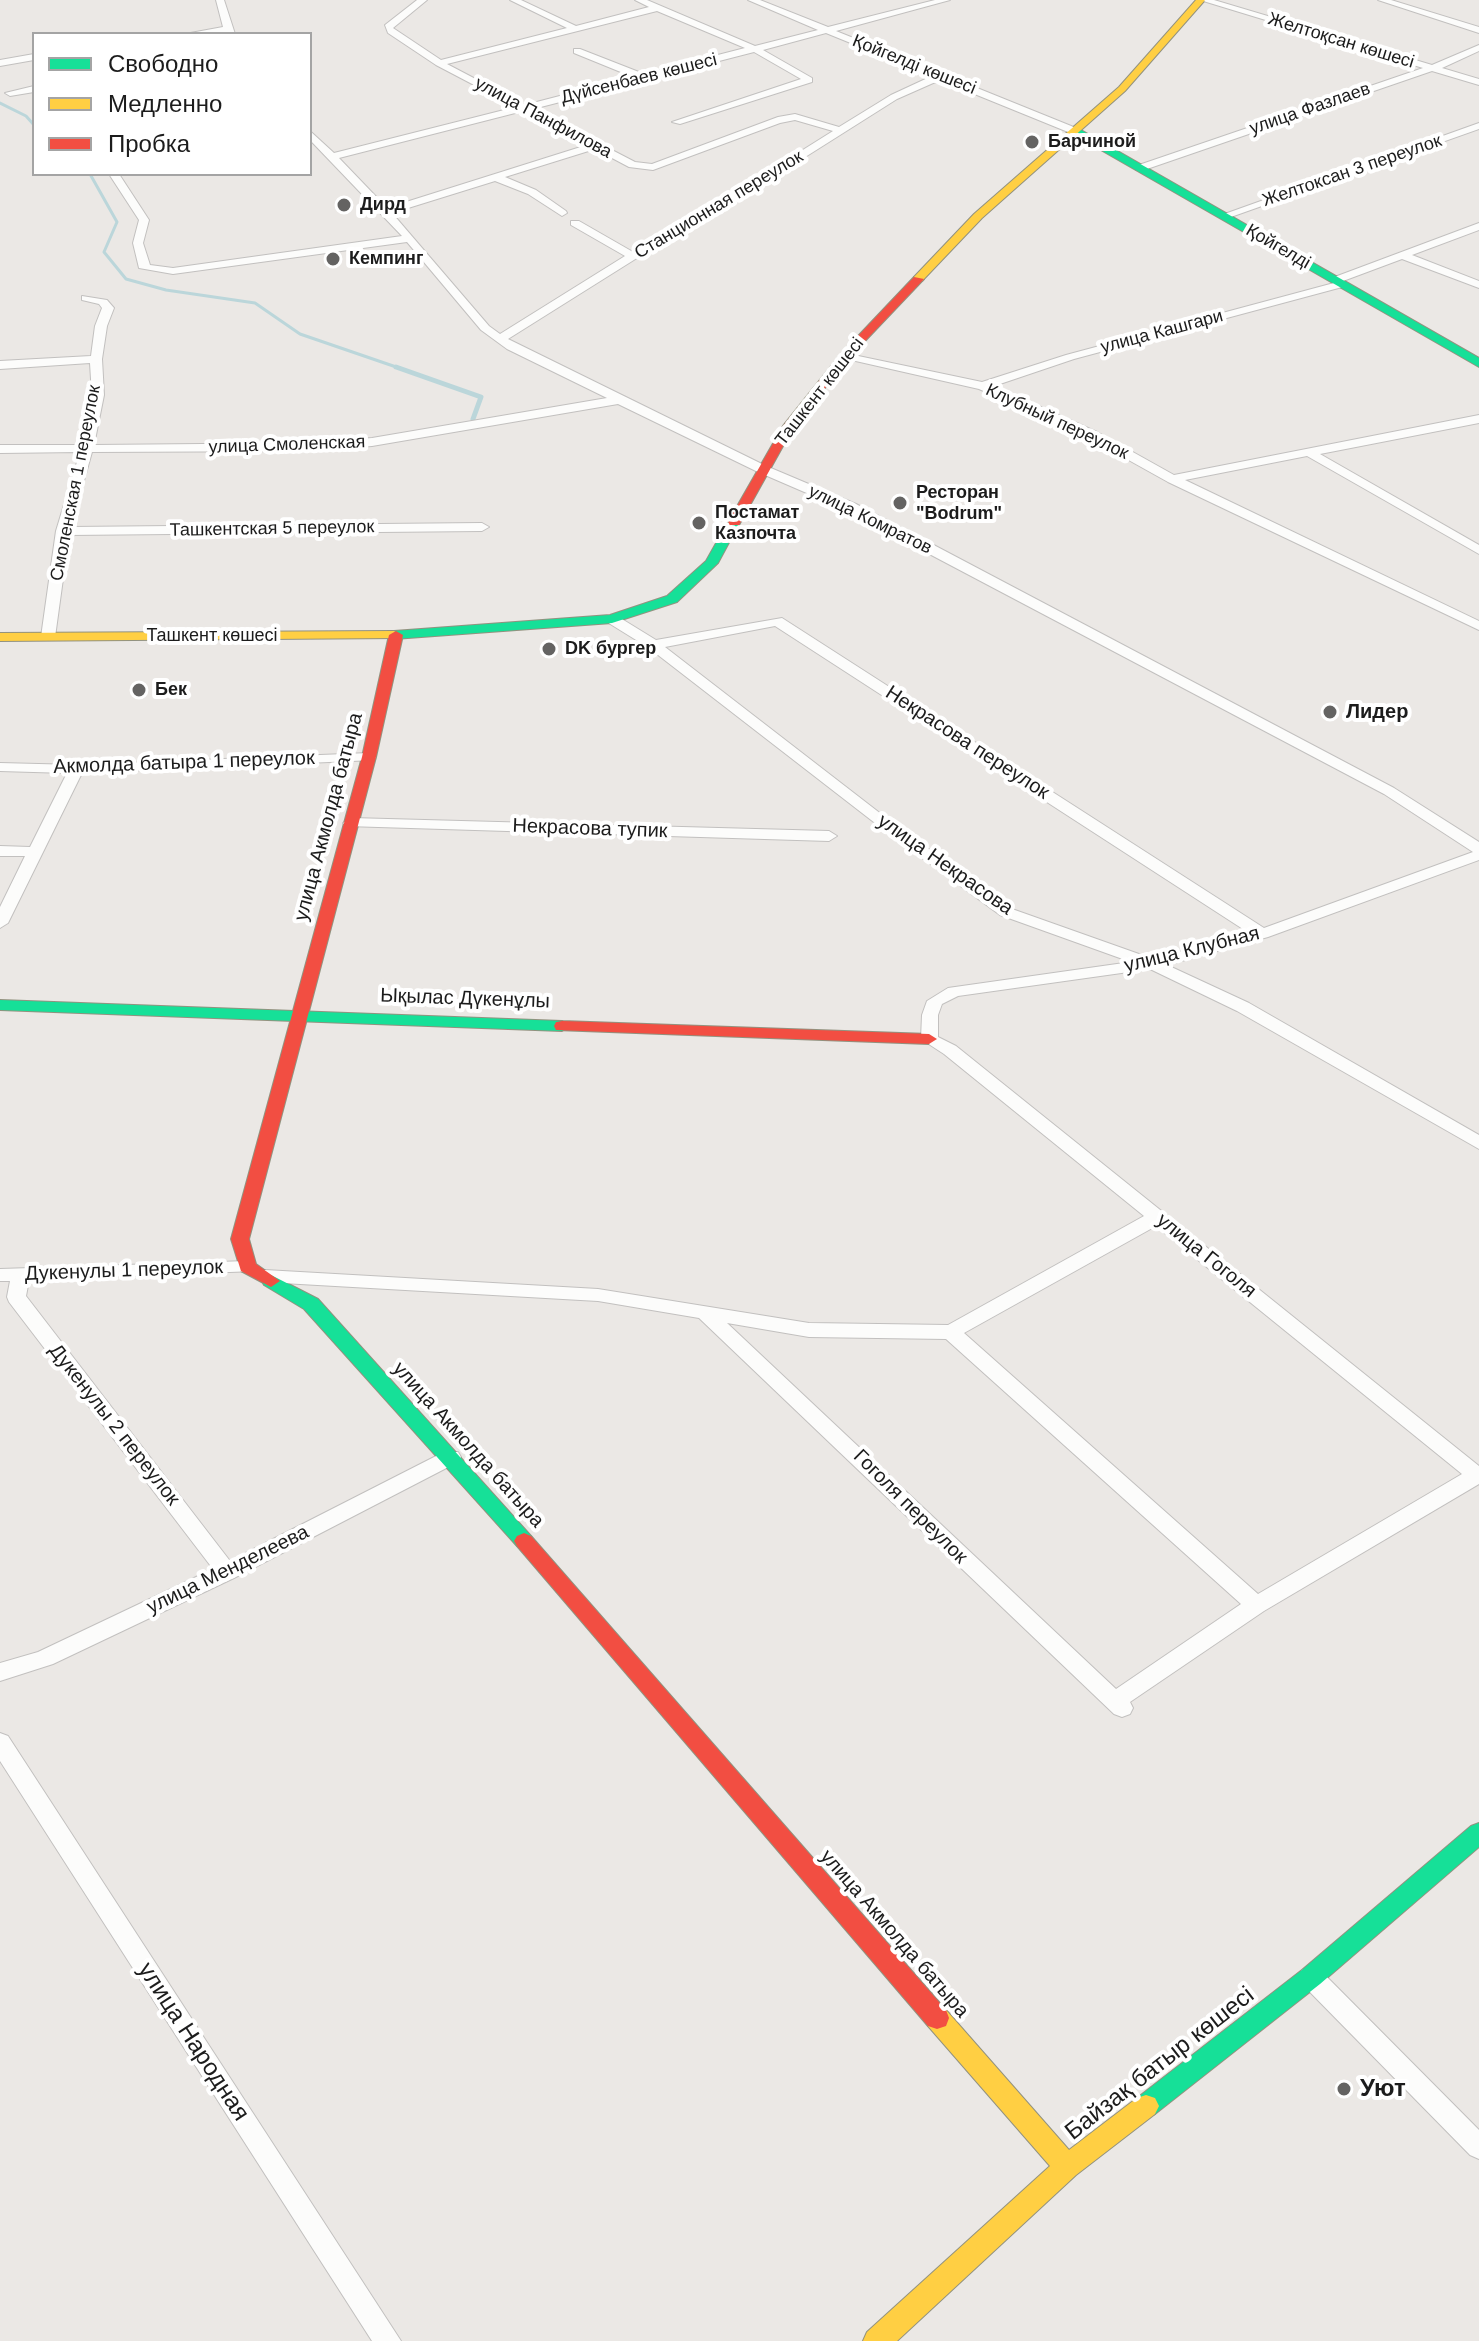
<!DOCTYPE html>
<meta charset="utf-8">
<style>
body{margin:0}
#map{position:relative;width:1479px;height:2341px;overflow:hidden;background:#ebe8e5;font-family:Helvetica,sans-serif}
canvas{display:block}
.legend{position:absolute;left:32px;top:32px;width:280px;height:144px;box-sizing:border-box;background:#fff;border:2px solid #a4a4a4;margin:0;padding:10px 14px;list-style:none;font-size:24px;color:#1c1c1c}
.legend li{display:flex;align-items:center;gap:16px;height:40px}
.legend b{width:40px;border:2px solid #a4a4a4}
</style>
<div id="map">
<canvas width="1479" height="2341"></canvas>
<ul class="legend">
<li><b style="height:10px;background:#16e098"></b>Свободно</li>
<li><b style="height:10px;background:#ffcf43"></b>Медленно</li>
<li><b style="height:10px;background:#f24e42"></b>Пробка</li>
</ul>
</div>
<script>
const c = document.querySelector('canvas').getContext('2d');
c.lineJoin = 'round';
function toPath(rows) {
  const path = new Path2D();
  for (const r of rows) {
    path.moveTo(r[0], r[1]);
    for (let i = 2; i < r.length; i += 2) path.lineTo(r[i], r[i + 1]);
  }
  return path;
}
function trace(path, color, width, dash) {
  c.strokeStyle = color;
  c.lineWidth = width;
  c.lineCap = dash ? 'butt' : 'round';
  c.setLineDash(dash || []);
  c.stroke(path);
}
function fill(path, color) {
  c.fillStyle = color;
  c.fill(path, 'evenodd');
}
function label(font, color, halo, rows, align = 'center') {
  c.font = font + ' Helvetica,sans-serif';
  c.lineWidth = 8;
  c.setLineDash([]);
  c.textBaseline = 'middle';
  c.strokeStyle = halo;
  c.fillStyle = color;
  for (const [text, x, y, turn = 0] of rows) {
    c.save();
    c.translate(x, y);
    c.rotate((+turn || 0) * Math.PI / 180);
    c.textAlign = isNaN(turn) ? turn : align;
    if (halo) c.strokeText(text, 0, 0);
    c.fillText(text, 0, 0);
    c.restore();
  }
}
trace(toPath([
 [0,103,26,116,34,125],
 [90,174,117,222,104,252,126,279,166,290,255,303,300,334,402,369]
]), '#bbd6da', 3);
trace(toPath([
 [396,367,481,397,473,419]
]), '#bbd6da', 5);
const street = toPath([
 [216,0,224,0,235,34,185,34,223,27,216,0],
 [417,0,427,0,393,28,441,60,567,28,510,0,521,0,576,26,649,7,635,0,647,0,755,46,818,30,748,0,760,0,828,27,935,0,950,0,836,31,1081,130,1081,134,1073,134,940,80,897,99,685,233,637,258,508,339,766,466,856,504,1394,788,1479,842,1479,860,1268,937,1167,965,1249,1003,1479,1135,1479,1149,1237,1011,1150,969,958,996,942,1004,938,1015,938,1037,956,1046,1479,1466,1479,1484,1264,1611,1130,1702,1133,1708,1130,1714,1122,1717,1114,1714,699,1318,598,1301,265,1282,256,1276,265,1270,598,1289,809,1323,948,1325,1144,1216,944,1054,921,1039,922,1015,927,1001,948,988,1131,962,1000,915,884,830,649,648,607,622,607,616,617,616,656,640,782,618,1264,928,1473,852,1384,794,846,510,758,472,618,404,372,446,312,451,92,452,71,527,482,523,489,527,482,531,69,535,55,637,53,640,43,640,41,637,56,531,80,452,0,453,0,445,82,445,92,395,90,363,0,369,0,361,91,356,95,326,102,308,99,304,82,300,82,296,107,300,114,308,107,326,102,359,104,395,94,445,312,443,372,438,607,398,507,349,481,330,407,242,173,274,139,268,133,243,139,220,109,174,119,174,149,220,143,243,150,265,173,268,402,236,310,140,310,131,334,153,516,107,436,65,388,33,385,25,417,0],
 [657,11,745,48,644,74,580,49,574,49,574,53,633,77,525,105,447,64,657,11],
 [826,33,932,76,891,95,839,127,795,114,778,117,652,164,635,162,533,109,754,52,801,79,672,122,680,124,812,82,812,78,763,50,826,33],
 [523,111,587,145,387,208,339,158,523,111],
 [795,120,833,131,677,229,633,252,579,221,571,221,571,225,625,256,500,334,489,326,392,213,495,181,528,194,562,216,567,213,566,211,536,190,505,177,595,149,629,167,653,170,780,123,795,120],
 [775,626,1249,933,1153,959,1012,909,894,824,665,647,775,626],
 [1156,1226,1462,1474,1258,1594,964,1333,1156,1226],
 [727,1323,809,1337,946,1339,1241,1604,1116,1689,727,1323],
 [1200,0,1214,0,1432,65,1479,45,1479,51,1442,68,1479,79,1479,85,1432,71,1144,170,1136,170,1136,166,1423,68,1200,0],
 [1378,0,1391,0,1479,27,1479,33,1378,0],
 [34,54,34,60,0,66,0,60,34,54],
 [34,86,34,92,10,96,5,93,34,86],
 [1479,123,1479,129,1228,218,1219,216,1479,123],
 [1479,223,1479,230,1412,255,1479,281,1479,288,1402,259,1343,281,1348,284,1346,286,1074,359,994,386,1097,432,1174,475,1479,415,1479,423,1320,454,1479,545,1479,554,1307,456,1185,480,1479,621,1479,630,1168,482,1089,438,979,389,838,357,844,353,982,382,1066,355,1334,283,1330,280,1332,278,1479,223],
 [369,753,376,757,374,760,82,773,8,923,0,928,0,907,25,856,0,856,0,846,30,847,67,773,0,771,0,763,77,765,369,753],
 [351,818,829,831,837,836,829,841,346,826,343,823,351,818],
 [248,1261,255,1263,257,1267,255,1271,29,1280,26,1296,230,1561,444,1452,458,1452,461,1457,458,1462,234,1578,53,1664,0,1681,0,1663,38,1652,213,1569,9,1302,7,1297,10,1281,0,1281,0,1269,248,1261],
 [0,1733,8,1736,401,2341,372,2341,0,1761,0,1733],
 [1311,1967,1320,1970,1479,2130,1479,2159,1470,2155,1302,1984,1299,1977,1302,1970,1311,1967]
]);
const fast = toPath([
 [1073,130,1081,130,1479,358,1479,367,1073,134,1073,130],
 [734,518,740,522,718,563,677,602,612,623,394,639,387,635,394,631,610,615,667,596,706,561,728,522,734,518],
 [0,1000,562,1021,570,1026,562,1031,0,1010,0,1000],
 [271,1275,318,1299,531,1536,534,1541,531,1546,524,1549,517,1546,304,1309,264,1285,262,1281,264,1277,271,1275],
 [1479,1823,1479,1847,1320,1984,1155,2114,1146,2117,1137,2114,1133,2106,1137,2098,1302,1970,1471,1826,1479,1823]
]);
const slow = toPath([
 [1196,0,1205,0,1125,91,982,218,922,281,914,281,914,277,974,214,1119,87,1196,0],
 [394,631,401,635,399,638,0,641,0,633,394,631],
 [937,2007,946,2010,1069,2150,1137,2098,1146,2095,1155,2098,1159,2106,1155,2114,1076,2175,897,2341,863,2341,867,2332,1050,2166,928,2026,925,2018,928,2010,937,2007]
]);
const jam = toPath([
 [914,277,924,279,848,359,792,430,739,525,729,525,728,522,783,426,840,355,914,277],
 [396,631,403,635,376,757,249,1239,256,1264,280,1281,271,1287,241,1271,231,1239,362,757,389,635,396,631],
 [562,1021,929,1034,937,1039,929,1044,556,1030,554,1026,556,1022,562,1021],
 [524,1533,531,1536,946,2010,949,2018,946,2026,937,2029,928,2026,517,1546,514,1541,517,1536,524,1533]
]);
trace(street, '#c2c0bf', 2);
trace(fast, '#92927f', 2);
trace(slow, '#92927f', 2);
trace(jam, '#92927f', 2);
fill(street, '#fcfcfb');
fill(fast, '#16e098');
fill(slow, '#ffcf43');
fill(jam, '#f24e42');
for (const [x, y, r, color] of [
 [1032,142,8,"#646362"],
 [344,205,8,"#646362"],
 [333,259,8,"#646362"],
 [900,503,8,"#646362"],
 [699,523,8,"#646362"],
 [549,649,8,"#646362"],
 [139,690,8,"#646362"],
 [1330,712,8,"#646362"],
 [1344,2089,8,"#646362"]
]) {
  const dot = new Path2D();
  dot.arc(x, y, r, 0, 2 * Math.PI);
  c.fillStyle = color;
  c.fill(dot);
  trace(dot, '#fff', 3);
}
label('18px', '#1c1c1c', '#fff', [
 ["Желтоқсан көшесі",1341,41,17],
 ["Қойгелді көшесі",914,65,22],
 ["Дүйсенбаев көшесі",639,79,-14],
 ["улица Фазлаев",1310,109,-19],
 ["улица Панфилова",543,118,28],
 ["Желтоксан 3 переулок",1352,171,-19],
 ["Станционная переулок",719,205,-31],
 ["Қойгелді",1278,247,30],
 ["улица Кашгари",1162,332,-15],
 ["Ташкент көшесі",820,392,-52],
 ["Клубный переулок",1057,422,25],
 ["улица Смоленская",287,445,-2],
 ["Смоленская 1 переулок",76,483,-79],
 ["улица Комратов",870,520,26],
 ["Ташкентская 5 переулок",272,529,-1],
 ["Ташкент көшесі",212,636]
]);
label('bold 18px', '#1c1c1c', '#fff', [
 ["Барчиной",1048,142],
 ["Дирд",360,205],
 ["Кемпинг",349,259],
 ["Ресторан",916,493],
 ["\"Bodrum\"",916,514],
 ["Постамат",715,513],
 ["Казпочта",715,534],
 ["DK бургер",565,649],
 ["Бек",155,690]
], 'left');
label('bold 20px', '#1c1c1c', '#fff', [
 ["Лидер",1346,712]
], 'left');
label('20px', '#1c1c1c', '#fff', [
 ["Некрасова переулок",967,743,33],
 ["Акмолда батыра 1 переулок",184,763,-2],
 ["улица Акмолда батыра",329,817,-75],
 ["Некрасова тупик",590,829,2],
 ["улица Некрасова",945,865,35],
 ["улица Клубная",1192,950,-14],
 ["Ықылас Дүкенұлы",465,999,2],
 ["улица Гоголя",1206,1256,39],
 ["Дукенулы 1 переулок",124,1271,-2],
 ["Дукенулы 2 переулок",114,1425,52],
 ["улица Акмолда батыра",468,1445,48],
 ["Гоголя переулок",910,1507,45],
 ["улица Менделеева",228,1570,-26],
 ["улица Акмолда батыра",894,1934,49]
]);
label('24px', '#1c1c1c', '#fff', [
 ["улица Народная",193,2042,57],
 ["Байзақ батыр көшесі",1160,2064,-38]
]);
label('bold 24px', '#1c1c1c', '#fff', [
 ["Уют",1360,2089]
], 'left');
</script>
